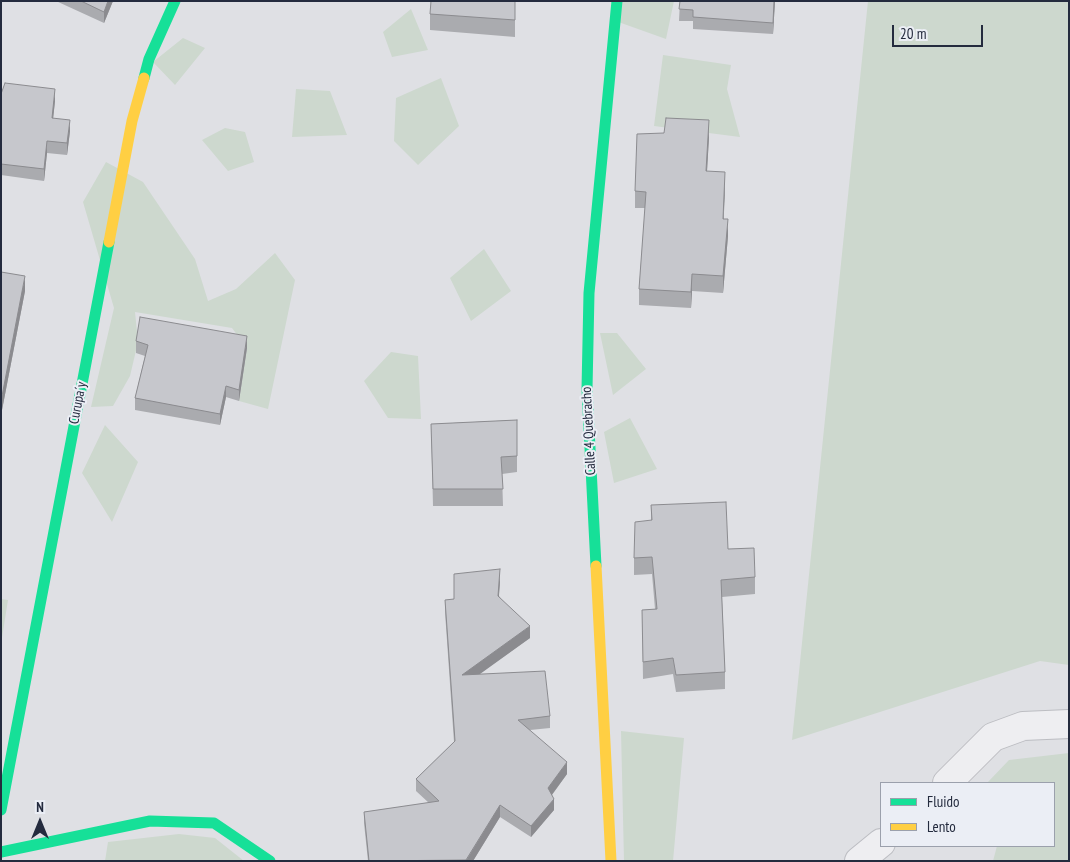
<!DOCTYPE html>
<meta charset="utf-8">
<style>
body{margin:0}
#map{position:relative;width:1070px;height:862px;overflow:hidden;background:#dfe0e4;font-family:"PT Sans Narrow",sans-serif}
canvas{display:block}
.frame{position:absolute;inset:0;border:2px solid #242b3e;pointer-events:none}
.legend{position:absolute;left:880px;top:782px;width:175px;height:65px;box-sizing:border-box;background:#ebeef5;border:1px solid #9ba0ac;margin:0;padding:6px 9px;list-style:none;font-size:15px;color:#242b3e}
.legend li{display:flex;align-items:center;gap:10px;height:25px}
.legend b{width:25px;border:1px solid #9ba0ac}
.north{position:absolute;left:15px;top:797px;width:50px;height:50px;-webkit-text-stroke:4px #ebeef5;paint-order:stroke;rotate:0deg;font-size:14px;font-weight:700;line-height:20px;text-align:center;color:#242b3e}
.north::after{content:'';display:block;margin:auto;width:18px;height:22px;background:#242b3e;clip-path:polygon(50% 0,100% 100%,50% 72%,0 100%)}
.scale{position:absolute;left:892px;top:25px;width:91px;height:22px;box-sizing:border-box;border:2px solid #242b3e;border-top:0;padding-left:6px;font-size:15px;line-height:18px;white-space:nowrap;color:#242b3e;-webkit-text-stroke:4px #ebeef5;paint-order:stroke}
</style>
<div id="map">
<canvas width="1070" height="862"></canvas>
<div class="frame"></div>
<ul class="legend">
<li><b style="height:6px;background:#16e098"></b>Fluido</li>
<li><b style="height:6px;background:#ffcf43"></b>Lento</li>
</ul>
<div class="north">N</div>
<div class="scale">20 m</div>
</div>
<script>
const c = document.querySelector('canvas').getContext('2d');
c.lineJoin = 'round';
function fill(path, color) {
  c.fillStyle = color;
  c.fill(path, 'evenodd');
}
function toPath(rows) {
  const path = new Path2D();
  for (const r of rows) {
    path.moveTo(r[0], r[1]);
    for (let i = 2; i < r.length; i += 2) path.lineTo(r[i], r[i + 1]);
  }
  return path;
}
function trace(path, color, width, dash) {
  c.strokeStyle = color;
  c.lineWidth = width;
  c.lineCap = dash ? 'butt' : 'round';
  c.setLineDash(dash || []);
  c.stroke(path);
}
function label(font, color, halo, rows, align = 'center') {
  c.font = font + ' "PT Sans Narrow",sans-serif';
  c.lineWidth = 4;
  c.setLineDash([]);
  c.textBaseline = 'middle';
  c.strokeStyle = halo;
  c.fillStyle = color;
  for (const [text, x, y, turn = 0] of rows) {
    c.save();
    c.translate(x, y);
    c.rotate((+turn || 0) * Math.PI / 180);
    c.textAlign = isNaN(turn) ? turn : align;
    if (halo) c.strokeText(text, 0, 0);
    c.fillText(text, 0, 0);
    c.restore();
  }
}
fill(toPath([
 [614,1,674,1,666,39,610,19],
 [868,1,1069,1,1069,665,1040,661,792,740],
 [411,9,428,50,392,57,383,32],
 [183,38,205,48,175,85,153,62],
 [663,55,731,65,727,89,740,137,654,126],
 [441,78,459,126,418,165,394,141,396,98],
 [296,89,330,91,347,135,292,137],
 [225,128,245,132,254,162,228,171,202,140],
 [106,162,143,182,195,259,208,301,236,289,275,253,295,280,268,409,239,401,247,348,232,328,135,312,138,342,130,376,113,406,91,407,114,308,83,202],
 [484,249,511,291,471,321,450,278],
 [600,333,617,333,646,369,613,395],
 [391,352,418,356,421,419,388,418,364,381],
 [630,418,657,469,614,483,604,432],
 [105,425,138,462,112,522,82,473],
 [1,599,8,600,1,644],
 [621,731,684,738,673,861,624,861],
 [1069,753,1069,861,993,861,997,846,1054,846,1054,783,987,783,1009,760],
 [179,834,215,838,244,861,105,861,108,842]
]), '#cdd8ce');
const street = toPath([
 [947,783,993,737,1023,726,1069,724],
 [859,861,881,843]
]);
trace(street, '#bcbdc2', 30);
trace(street, '#eeeef1', 28);
trace(toPath([
 [144,78,149,59,175,1],
 [596,566,587,389,589,293,617,1],
 [1,810,109,242],
 [1,852,150,821,214,823,270,861]
]), '#16e098', 11);
trace(toPath([
 [109,242,132,121,144,78],
 [596,566,611,861]
]), '#ffcf43', 11);
fill(toPath([
 [56,1,113,1,104,23],
 [515,1,515,37,430,30,430,14],
 [680,1,775,1,773,34,693,29,693,21,679,21],
 [1,94,55,101,53,118,70,131,67,155,47,153,44,181,1,175],
 [709,137,707,171,725,188,723,219,728,236,723,293,692,291,691,308,639,305,639,289,645,208,635,208,635,191],
 [1,272,25,291,2,410,1,410],
 [136,341,247,348,239,401,226,397,220,425,135,410,135,398,145,356,136,353],
 [517,420,517,472,502,474,503,506,433,506,431,424],
 [651,505,728,549,755,577,755,594,722,597,725,672,725,689,676,692,673,674,643,679,642,610,655,609,652,574,634,575,634,558,651,520],
 [500,581,499,596,530,638,479,674,550,716,550,728,530,730,567,774,552,795,554,810,531,837,500,817,473,861,368,861,364,823,364,812,429,803,416,791,416,779,454,742,445,612,445,600,454,599]
]), '#aaabaf');
fill(toPath([
 [108,1,113,1,104,23,104,12],
 [774,1,775,1,773,34,773,23],
 [55,89,55,101,52,129,52,118],
 [70,120,70,131,67,155,67,143],
 [709,120,709,137,706,188,706,171],
 [47,141,47,153,44,181,44,169],
 [725,172,725,188,723,236,723,219],
 [728,219,728,236,723,293,723,276],
 [692,274,692,291,691,308,691,292],
 [25,276,25,291,2,410,2,396],
 [247,336,247,348,239,401,239,390],
 [226,386,226,397,220,425,220,414],
 [500,569,500,581,498,607,498,596],
 [530,626,530,638,462,687,462,675],
 [567,762,567,774,548,800,548,788],
 [554,799,554,810,531,837,531,826],
 [500,805,500,817,473,861,466,861]
]), '#8b8b8f');
const building = toPath([
 [81,1,108,1,104,12,81,1],
 [431,1,515,1,515,20,430,14,431,1],
 [680,1,774,1,773,23,693,17,693,10,679,9,680,1],
 [5,83,55,89,52,118,70,120,67,143,47,141,44,169,1,164,1,94,5,83],
 [666,118,709,120,706,171,725,172,723,219,728,219,723,276,692,274,691,292,639,289,646,192,635,191,637,134,664,133,666,118],
 [1,272,25,276,2,396,1,395,1,272],
 [140,317,247,336,239,390,226,386,220,414,135,398,148,345,136,341,140,317],
 [517,420,517,456,501,457,503,489,433,489,431,424,517,420],
 [726,502,728,549,754,548,755,577,721,580,725,672,676,675,673,658,643,662,642,610,657,609,652,557,634,558,635,522,652,520,651,505,726,502],
 [500,569,498,596,530,626,462,675,545,671,550,716,518,720,567,762,548,788,554,799,531,826,500,805,466,860,369,861,364,812,439,801,416,779,455,741,445,600,454,599,454,574,500,569]
]);
fill(building, '#c6c7cc');
trace(building, '#8b8b8f', 1);
label('14px', '#242b3e', '#ebeef5', [
 ["Curupa´y",78,403,-79],
 ["Calle 4 Quebracho",589,431,-93]
]);
</script>
